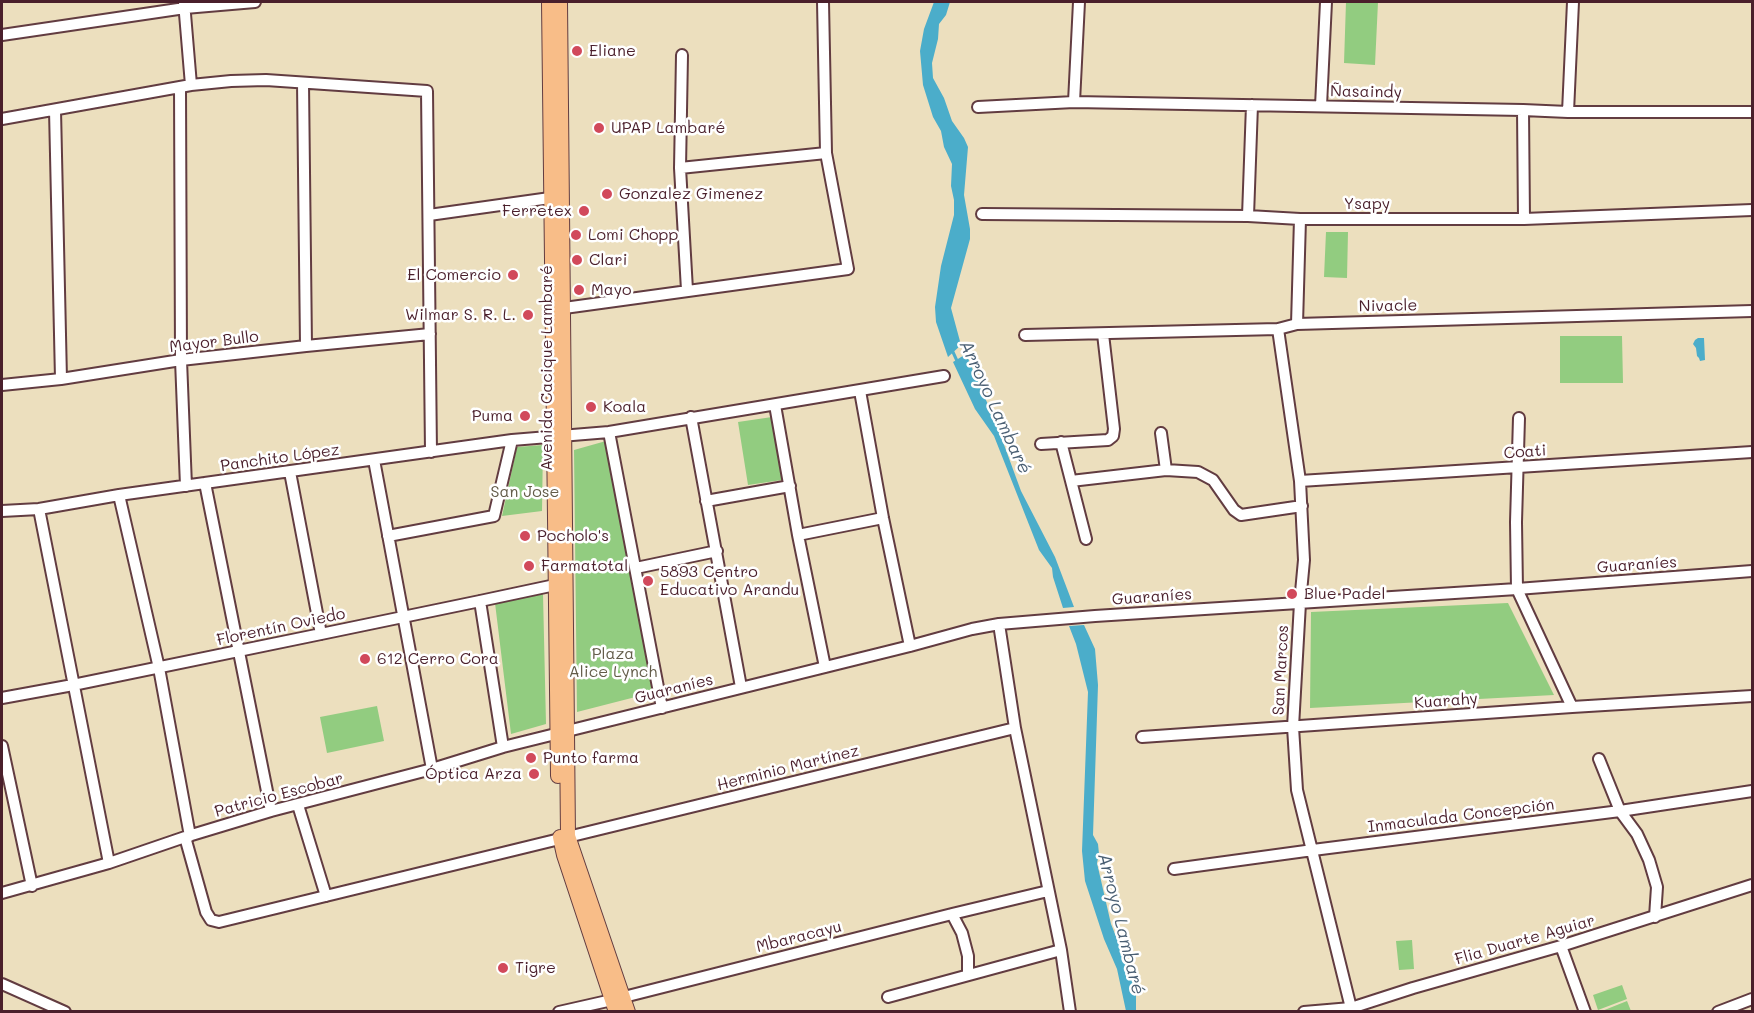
<!DOCTYPE html>
<meta charset="utf-8">
<style>
body{margin:0}
#map{position:relative;width:1754px;height:1013px;overflow:hidden;background:#ecdfbe;font-family:Mali,sans-serif}
canvas{display:block}
.frame{position:absolute;inset:0;border:3px solid #4a1f2b;pointer-events:none}
</style>
<div id="map">
<canvas width="1754" height="1013"></canvas>
<div class="frame"></div>
</div>
<script>
const c = document.querySelector('canvas').getContext('2d');
c.lineJoin = 'round';
function fill(path, color) {
  c.fillStyle = color;
  c.fill(path, 'evenodd');
}
function toPath(rows) {
  const path = new Path2D();
  for (const r of rows) {
    path.moveTo(r[0], r[1]);
    for (let i = 2; i < r.length; i += 2) path.lineTo(r[i], r[i + 1]);
  }
  return path;
}
function trace(path, color, width, dash) {
  c.strokeStyle = color;
  c.lineWidth = width;
  c.lineCap = dash ? 'butt' : 'round';
  c.setLineDash(dash || []);
  c.stroke(path);
}
function label(font, color, halo, rows, align = 'center') {
  c.font = font + ' Mali,sans-serif';
  c.lineWidth = 5;
  c.setLineDash([]);
  c.textBaseline = 'middle';
  c.strokeStyle = halo;
  c.fillStyle = color;
  for (const [text, x, y, turn = 0] of rows) {
    c.save();
    c.translate(x, y);
    c.rotate((+turn || 0) * Math.PI / 180);
    c.textAlign = isNaN(turn) ? turn : align;
    if (halo) c.strokeText(text, 0, 0);
    c.fillText(text, 0, 0);
    c.restore();
  }
}
fill(toPath([
 [1346,2,1378,2,1375,65,1344,63],
 [1326,232,1348,232,1347,278,1324,277],
 [1560,336,1622,336,1623,383,1560,383],
 [772,417,782,480,748,485,738,422],
 [606,441,655,692,577,712,574,450],
 [543,445,542,511,502,516,517,447],
 [543,594,546,724,511,734,495,603],
 [1508,603,1554,695,1310,708,1311,612],
 [377,706,384,741,327,753,320,717],
 [1412,940,1414,969,1399,970,1396,941],
 [1622,985,1627,999,1598,1010,1593,995],
 [1627,1001,1631,1011,1601,1011,1602,1011]
]), '#92cc80');
fill(toPath([
 [934,2,950,2,946,15,939,24,938,39,932,63,933,78,944,98,952,121,964,138,968,147,964,195,970,229,970,239,951,308,961,345,948,357,936,322,935,307,941,266,954,215,954,200,951,186,952,164,944,147,941,131,933,117,923,85,920,51,924,29],
 [1698,338,1704,338,1705,360,1700,361,1699,358,1697,356,1696,348,1693,344,1695,340],
 [966,354,996,423,1021,491,1055,557,1074,607,1063,608,1053,577,1052,568,1039,550,994,436,975,409,953,362],
 [1084,625,1095,649,1098,685,1093,835,1098,844,1099,854,1097,863,1111,924,1133,978,1136,995,1136,1011,1126,1011,1117,969,1104,939,1085,881,1082,851,1088,692,1076,644,1069,626]
]), '#4badca');
trace(toPath([
 [952,350,958,363]
]), '#4badca', 3);
const minor = toPath([
 [184,2,191,85],
 [2,35,185,8,255,2],
 [682,55,680,168,687,290],
 [303,83,306,346],
 [180,87,181,360,186,486],
 [1074,102,1079,2],
 [1321,106,1326,2],
 [978,107,1074,102,1523,110,1568,112,1752,112],
 [55,110,61,379],
 [1523,110,1524,219],
 [1568,112,1573,2],
 [2,119,191,85,231,81,266,80,427,91,431,452],
 [680,168,826,153],
 [982,214,1248,216,1300,219,1524,219,1752,210],
 [429,215,557,197],
 [1248,216,1252,105],
 [557,309,848,269,826,153,823,2],
 [1297,324,1300,219],
 [1278,329,1300,481,1304,560,1300,603,1293,727,1297,790,1351,1008],
 [1025,335,1278,329,1297,324,1752,311],
 [2,385,61,379,181,360,306,346,430,334],
 [860,391,883,518,910,646],
 [775,405,798,535,825,667],
 [691,417,741,687],
 [1519,418,1516,522,1517,589,1572,707],
 [609,432,662,708],
 [1161,433,1166,470],
 [1061,442,1086,539],
 [1041,444,1108,440,1113,436,1114,429,1103,334],
 [374,460,432,769],
 [290,472,321,634],
 [1071,481,1166,470,1198,472,1213,480,1234,510,1241,515,1302,506],
 [1300,481,1752,452],
 [205,483,271,811],
 [119,495,159,668,190,836],
 [706,501,790,486],
 [39,509,109,863],
 [2,511,39,509,119,495,512,440,609,432,944,376],
 [798,535,883,518],
 [388,536,494,516,512,440],
 [636,568,717,551],
 [480,601,503,747],
 [999,624,1015,728,1061,950,1070,1012],
 [2,698,73,685,321,634,480,601,555,585,562,582],
 [1142,737,1572,707,1752,696],
 [2,746,32,886],
 [1599,759,1620,811,1637,834,1649,860,1657,887,1655,917],
 [298,805,326,896],
 [185,837,206,912,211,920,219,922,1015,728],
 [1174,869,1313,850,1620,811,1752,791],
 [2,893,109,863,185,837,271,811,432,769,503,747,910,646,972,629,999,624,1095,616,1517,589,1752,571],
 [952,914,962,933,968,956,968,973],
 [1561,946,1585,1012],
 [2,984,65,1012],
 [888,997,1061,950],
 [559,1012,612,1000,952,914,1048,891],
 [1304,1012,1351,1008,1413,988,1561,946,1752,885],
 [1718,1012,1752,999]
]);
const major = toPath([
 [549,2,558,776],
 [560,2,568,836,628,1012],
 [560,837,564,855,616,1012]
]);
trace(minor, '#623c41', 14);
trace(major, '#623c41', 16);
trace(minor, '#fff', 10);
trace(major, '#f8bd88', 14);
for (const [x, y, r, color] of [
 [577,51,6,"#d1495b"],
 [599,128,6,"#d1495b"],
 [607,194,6,"#d1495b"],
 [584,211,6,"#d1495b"],
 [576,235,6,"#d1495b"],
 [577,260,6,"#d1495b"],
 [513,275,6,"#d1495b"],
 [579,290,6,"#d1495b"],
 [528,315,6,"#d1495b"],
 [591,407,6,"#d1495b"],
 [525,416,6,"#d1495b"],
 [525,536,6,"#d1495b"],
 [529,566,6,"#d1495b"],
 [648,581,6,"#d1495b"],
 [1292,594,6,"#d1495b"],
 [365,659,6,"#d1495b"],
 [531,758,6,"#d1495b"],
 [534,774,6,"#d1495b"],
 [503,968,6,"#d1495b"]
]) {
  const dot = new Path2D();
  dot.arc(x, y, r, 0, 2 * Math.PI);
  c.fillStyle = color;
  c.fill(dot);
  trace(dot, '#fff', 2);
}
label('16px', '#4a1f2b', '#fff', [
 ["Eliane",589,51],
 ["UPAP Lambaré",611,128],
 ["Gonzalez Gimenez",619,194],
 ["Ferretex",572,211,"right"],
 ["Lomi Chopp",588,235],
 ["Clari",589,260],
 ["El Comercio",501,275,"right"],
 ["Mayo",591,290],
 ["Wilmar S. R. L.",516,315,"right"],
 ["Koala",603,407],
 ["Puma",513,416,"right"],
 ["Pocholo's",537,536],
 ["Farmatotal",541,566],
 ["5893 Centro",660,572],
 ["Educativo Arandu",660,590],
 ["Blue Padel",1304,594],
 ["612 Cerro Cora",377,659],
 ["Punto farma",543,758],
 ["Óptica Arza",522,774,"right"],
 ["Tigre",515,968]
], 'left');
label('16px', '#4a1f2b', '#fff', [
 ["Ñasaindy",1366,92,1],
 ["Ysapy",1367,204],
 ["Nivacle",1388,306,-1],
 ["Mayor Bullo",214,342,-7],
 ["Avenida Cacique Lambaré",547,368,-90],
 ["Coati",1525,452,-4],
 ["Panchito López",280,458,-8],
 ["Guaraníes",1637,565,-4],
 ["Guaraníes",1152,597,-4],
 ["Florentín Oviedo",281,627,-12],
 ["San Marcos",1281,670,-87],
 ["Guaraníes",674,689,-14],
 ["Kuarahy",1446,701,-4],
 ["Herminio Martínez",788,768,-14],
 ["Patricio Escobar",279,795,-15],
 ["Inmaculada Concepción",1461,816,-7],
 ["Mbaracayu",799,937,-14],
 ["Flia Duarte Aguiar",1525,940,-16]
]);
label('16px', '#635c49', '#fff', [
 ["San Jose",525,492],
 ["Plaza",613,654],
 ["Alice Lynch",613,672]
]);
label('italic 18px', '#4a5f73', '#fff', [
 ["Arroyo Lambaré",995,407,65],
 ["Arroyo Lambaré",1121,924,76]
]);
</script>
